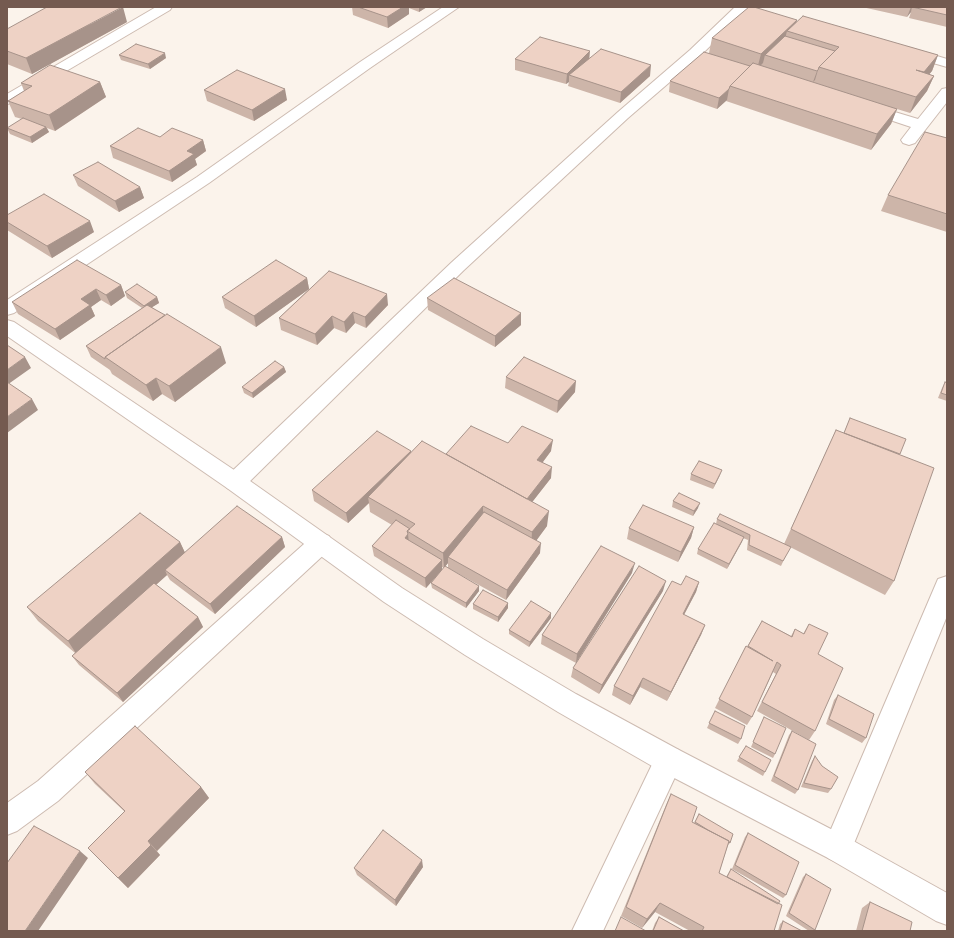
<!DOCTYPE html>
<style>
body{margin:0}
#map{position:relative;width:954px;height:938px;overflow:hidden;background:#fbf3eb;font-family:"Asap Condensed",sans-serif}
canvas{display:block}
.frame{position:absolute;inset:0;border:8px solid #745a50;pointer-events:none}
</style>
<div id="map">
<canvas width="954" height="938"></canvas>
<div class="frame"></div>
</div>
<script>
const c = document.querySelector('canvas').getContext('2d');
c.lineJoin = 'round';
function toPath(rows) {
  const path = new Path2D();
  for (const r of rows) {
    path.moveTo(r[0], r[1]);
    for (let i = 2; i < r.length; i += 2) path.lineTo(r[i], r[i + 1]);
  }
  return path;
}
function trace(path, color, width, dash) {
  c.strokeStyle = color;
  c.lineWidth = width;
  c.lineCap = dash ? 'butt' : 'round';
  c.setLineDash(dash || []);
  c.stroke(path);
}
function fill(path, color) {
  c.fillStyle = color;
  c.fill(path, 'evenodd');
}
const minor = toPath([
 [156,7,172,7,170,10,12,103,7,104,7,94,156,7],
 [735,7,750,7,700,56,628,118,464,270,243,488,235,491,227,488,224,482,227,476,452,262,618,112,690,50,735,7],
 [907,47,947,59,947,67,902,54,900,51,902,48,907,47],
 [947,88,947,102,915,143,909,145,903,143,901,140,911,127,860,110,858,107,860,104,865,103,918,119,942,89,947,88],
 [321,533,329,536,333,543,329,550,58,801,17,831,7,835,7,803,38,781,313,536,321,533],
 [947,576,947,616,848,858,838,863,828,858,823,848,935,586,938,579,947,576],
 [669,747,679,750,683,760,603,931,572,931,659,750,669,747]
]);
const tertiary = toPath([
 [443,7,459,7,370,68,209,183,14,313,7,315,7,300,197,177,360,62,443,7],
 [7,320,14,322,243,476,402,588,483,639,576,694,679,750,848,838,947,893,947,925,936,921,828,858,659,770,558,712,465,655,384,602,227,488,7,336,7,320]
]);
trace(minor, '#cdbbb1', 2);
trace(tertiary, '#cdbbb1', 2);
fill(minor, '#fff');
fill(tertiary, '#fff');
fill(toPath([
 [352,7,427,7,419,12,409,8,409,14,388,28,353,15],
 [862,7,947,7,947,27,909,18,911,12,907,17],
 [797,20,796,23,938,55,932,71,929,74,934,76,927,91,910,113,897,109,891,124,871,150,726,101,727,100,717,109,669,92,670,81,709,53,712,38],
 [127,22,32,74,7,64,7,29],
 [119,55,166,58,150,69,121,60],
 [515,59,589,59,650,76,620,103,568,86,569,82,566,84,515,70],
 [100,82,106,97,55,131,47,128,49,132,32,143,10,134,7,128,22,119,15,117,8,101,24,91,21,83],
 [204,90,287,100,254,121,207,101],
 [160,137,203,140,206,151,195,159,197,165,172,182,113,158,110,146],
 [947,138,947,232,881,211,888,195],
 [73,175,140,187,144,198,119,212,78,186],
 [7,215,94,232,52,258,7,230],
 [307,278,309,289,388,305,366,328,355,323,346,333,334,328,317,345,281,330,279,318,309,289,256,327,225,308,222,297],
 [121,285,125,296,111,306,101,300,91,307,95,316,60,340,18,314,12,302],
 [125,292,157,297,159,303,152,307,226,363,175,402,162,394,153,401,112,374,110,370,91,357,86,346,142,308,127,298],
 [427,298,521,325,495,347,428,310],
 [284,367,286,372,253,398,244,393,242,387],
 [506,377,575,392,557,413,505,388],
 [945,382,947,383,947,401,938,398,942,388],
 [850,418,900,454,894,581,885,595,790,547,781,566,747,550,748,540,743,538,727,569,697,554,698,549,716,524,717,519,784,544,836,430,844,433],
 [508,443,551,451,543,462,551,478,532,502,547,526,536,540,540,553,506,600,448,568,448,563,444,568,442,567,442,570,479,586,479,591,466,608,432,588,431,583,441,571,426,588,374,556,372,546,392,525,370,512,369,503,348,523,314,501,312,490,411,452,446,454],
 [691,474,720,475,713,489,690,480],
 [673,501,698,508,693,516,672,507],
 [694,527,691,538,678,562,627,539,629,528],
 [282,537,285,547,215,614,170,580,167,575,156,585,198,617,203,627,123,702,79,665,72,656,75,653,38,621,27,607,180,542,185,553],
 [632,573,576,663,541,644,542,635],
 [699,582,696,592,684,615,705,625,701,635,667,701,640,687,630,705,612,695,614,686,681,585],
 [663,591,599,694,571,677,573,668],
 [508,603,508,608,498,622,473,609,473,604],
 [551,613,551,618,529,647,509,634,509,630],
 [762,621,791,636,795,629,803,634,809,624,818,654,815,731,809,740,757,711,776,674,773,672,752,717,747,725,715,708,746,646,747,647],
 [838,695,866,738,862,743,826,724,834,700],
 [715,711,741,739,738,744,707,728],
 [764,717,775,754,773,758,751,747],
 [792,731,798,790,795,794,771,781,789,735],
 [746,746,765,772,763,776,737,761],
 [815,756,831,789,828,793,801,787,812,761],
 [85,772,201,787,209,798,157,851,160,855,128,888,118,878,125,812,95,784],
 [671,794,692,822,694,823,699,814,730,843,728,845,719,873,726,877,731,869,778,904,774,931,690,931,655,912,642,928,621,916,666,805],
 [748,833,786,895,783,898,732,869,745,837],
 [423,867,396,906,357,875,354,868],
 [806,874,815,930,813,931,809,931,786,916,803,877],
 [870,902,910,931,856,931,862,908],
 [659,917,684,931,652,931,655,923],
 [783,921,802,931,778,931,780,924]
]), '#cdb5a9');
fill(toPath([
 [123,7,127,22,32,74,26,58],
 [403,7,409,7,409,14,388,28,387,17],
 [419,7,427,7,419,12],
 [911,7,914,7,912,7,911,12,907,17],
 [797,20,794,33,787,31,784,43,765,55,763,63,757,69,761,54],
 [590,51,589,62,569,75,569,82,566,84,567,74],
 [165,53,166,58,150,69,148,64],
 [938,55,932,71,918,88,924,72],
 [651,65,650,76,620,103,621,92],
 [818,70,815,80,813,82,817,71],
 [934,76,927,91,910,113,916,97],
 [100,82,106,97,55,131,49,115],
 [285,89,287,100,254,121,252,110],
 [729,89,727,100,717,109,719,98],
 [897,109,891,124,871,150,877,134],
 [46,127,49,132,32,143,30,137],
 [203,140,206,151,195,159,197,165,172,182,169,171,187,151],
 [140,187,144,198,119,212,115,201],
 [90,221,94,232,52,258,47,246],
 [307,278,309,289,256,327,254,316],
 [121,285,125,296,111,306,106,295],
 [96,289,101,300,91,307,95,316,60,340,55,329,81,299],
 [387,294,388,305,366,328,365,317],
 [157,297,159,303,146,311,144,306],
 [353,312,355,323,346,333,344,322],
 [521,313,521,325,495,347,495,336],
 [332,316,334,328,317,345,315,334],
 [221,347,226,363,175,402,169,386],
 [25,357,31,368,7,385,7,370],
 [284,367,286,372,253,398,252,393],
 [156,378,162,394,153,401,146,385],
 [576,381,575,392,557,413,558,401],
 [32,399,38,410,7,433,7,417],
 [553,440,551,451,536,471,537,460],
 [411,451,412,462,368,497,369,503,348,523,346,513],
 [552,467,551,478,526,510,527,499],
 [722,470,720,475,713,489,715,484],
 [700,503,698,508,693,516,694,511],
 [483,506,483,522,448,557,448,563,444,568,443,553],
 [549,511,547,526,531,548,532,532],
 [694,527,691,538,678,562,681,552],
 [408,534,409,544,405,538],
 [282,537,285,547,215,614,210,604],
 [744,537,742,542,727,569,729,564],
 [180,542,187,557,165,570,167,575,77,655,68,641],
 [541,543,540,553,506,600,507,590],
 [442,560,442,570,426,588,425,578],
 [635,563,632,573,576,663,577,654],
 [666,581,663,591,599,694,602,685],
 [699,582,696,592,679,624,683,614],
 [479,586,479,591,466,608,466,603],
 [508,603,508,608,498,622,498,617],
 [551,613,551,618,529,647,530,642],
 [198,617,203,627,123,702,117,693],
 [705,625,701,635,667,701,671,692],
 [643,678,640,687,630,705,633,696],
 [201,787,209,798,157,851,148,841],
 [151,845,160,855,128,888,118,878],
 [80,851,88,858,38,931,25,931],
 [422,860,423,867,396,906,395,900],
 [660,903,655,912,642,928,647,919]
]), '#a7938a');
const building = toPath([
 [47,7,122,7,26,58,7,51,7,29,47,7],
 [358,7,403,7,387,17,358,7],
 [749,7,754,7,797,20,761,54,712,38,749,7],
 [912,7,947,7,947,15,912,7],
 [803,16,938,55,924,72,916,70,934,76,916,97,819,67,839,47,787,31,803,16],
 [785,36,835,51,819,67,818,70,817,71,765,55,785,36],
 [540,37,590,51,567,74,515,59,540,37],
 [136,44,165,53,148,64,119,55,136,44],
 [601,49,651,65,621,92,569,75,601,49],
 [704,52,750,66,730,86,729,89,719,98,670,81,704,52],
 [753,63,897,109,877,134,730,86,753,63],
 [50,65,100,82,49,115,8,101,32,86,21,83,50,65],
 [237,70,285,89,252,110,204,90,237,70],
 [23,118,46,127,30,137,7,128,23,118],
 [138,128,160,137,172,128,203,140,187,151,194,154,169,171,110,146,138,128],
 [925,132,947,138,947,214,888,195,925,132],
 [98,162,140,187,115,201,73,175,98,162],
 [44,194,90,221,47,246,7,222,7,215,44,194],
 [77,260,121,285,106,295,96,289,81,299,90,305,55,329,12,302,77,260],
 [276,260,307,278,254,316,222,297,276,260],
 [329,271,387,294,365,317,353,312,344,322,332,316,315,334,279,318,329,271],
 [454,278,521,313,495,336,427,298,454,278],
 [137,284,157,297,144,306,125,292,137,284],
 [147,305,165,315,105,357,105,359,86,346,147,305],
 [167,314,221,347,169,386,156,378,146,385,105,357,167,314],
 [7,345,25,357,7,370,7,345],
 [524,357,576,381,558,401,506,377,524,357],
 [275,361,284,367,252,393,242,387,275,361],
 [7,382,32,399,7,417,7,382],
 [945,382,947,383,947,395,941,393,945,382],
 [850,418,906,439,900,454,844,433,850,418],
 [471,426,508,443,522,426,553,440,537,460,552,467,527,499,446,454,471,426],
 [836,430,934,468,894,581,791,529,836,430],
 [377,431,411,451,346,513,312,490,377,431],
 [422,441,549,511,532,532,483,506,443,553,407,531,415,524,368,497,422,441],
 [699,461,722,470,715,484,691,474,699,461],
 [679,493,700,503,694,511,673,501,679,493],
 [643,505,694,527,681,552,629,528,643,505],
 [237,506,282,537,210,604,165,570,237,506],
 [484,512,541,543,507,590,448,557,484,512],
 [140,513,180,542,68,641,27,607,140,513],
 [720,514,791,547,783,561,749,545,750,535,717,519,720,514],
 [396,520,410,529,407,531,408,534,405,538,442,560,425,578,372,546,396,520],
 [714,523,744,537,729,564,698,549,714,523],
 [601,546,635,563,577,654,542,635,601,546],
 [445,566,479,586,466,603,431,583,445,566],
 [639,566,666,581,602,685,573,668,639,566],
 [686,576,699,582,683,614,705,625,671,692,643,678,633,696,614,686,672,581,681,585,686,576],
 [154,583,198,617,117,693,72,656,154,583],
 [483,590,508,603,498,617,473,604,483,590],
 [531,601,551,613,530,642,509,630,531,601],
 [762,621,792,637,795,629,804,634,809,624,828,633,818,654,843,668,815,731,762,702,781,665,777,662,752,717,719,699,746,646,773,661,748,646,762,621],
 [838,695,874,714,866,738,829,719,838,695],
 [715,711,745,726,741,739,709,723,715,711],
 [764,717,786,728,775,754,753,742,764,717],
 [135,726,201,787,148,841,151,845,118,878,88,848,125,811,85,772,135,726],
 [792,731,816,744,798,790,774,776,792,731],
 [746,746,771,760,765,772,739,757,746,746],
 [815,756,822,766,838,777,831,789,804,783,815,756],
 [671,794,697,807,692,822,729,841,719,873,782,905,774,931,702,931,704,927,660,903,647,919,626,907,671,794],
 [699,814,733,834,730,843,729,842,729,841,708,830,695,822,699,814],
 [34,826,80,851,25,931,7,931,7,863,34,826],
 [383,830,422,860,395,900,354,868,383,830],
 [748,833,799,862,786,895,735,865,748,833],
 [731,869,780,901,778,904,727,877,731,869],
 [806,874,831,889,815,930,789,913,806,874],
 [870,902,912,922,910,931,862,931,870,902],
 [621,917,646,931,615,931,621,917],
 [659,917,684,931,653,931,659,917],
 [783,921,802,931,780,931,783,921]
]);
fill(building, '#eed2c5');
trace(building, '#a7938a', 1);
</script>
